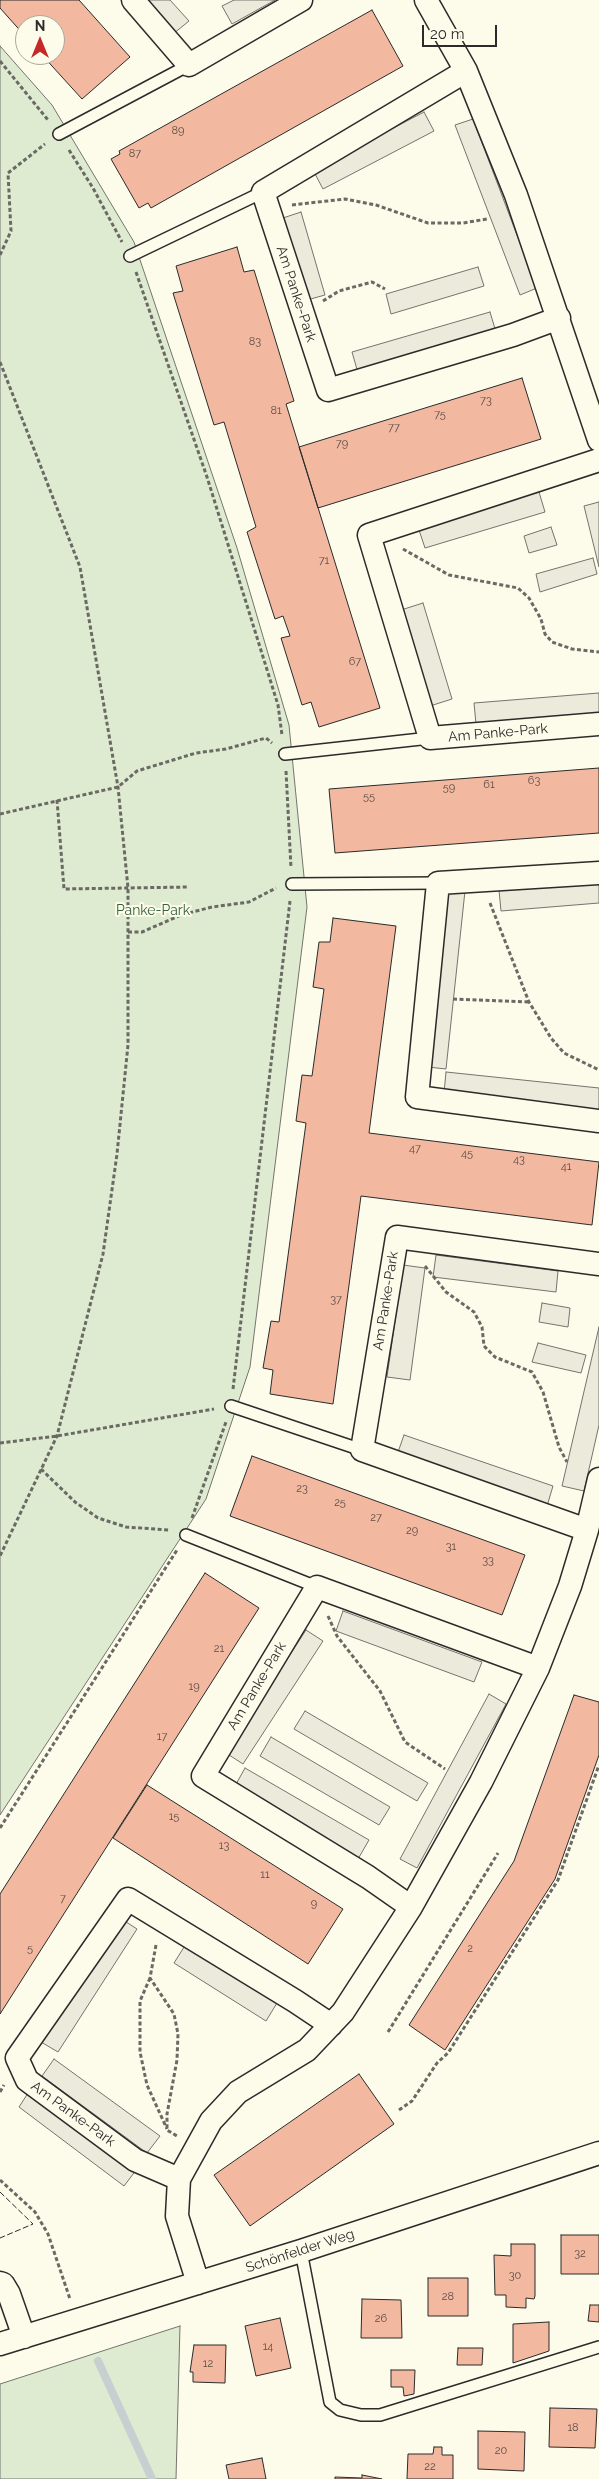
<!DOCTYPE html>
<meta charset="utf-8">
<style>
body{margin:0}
#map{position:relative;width:599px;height:2479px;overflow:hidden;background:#fdfbea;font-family:Raleway,sans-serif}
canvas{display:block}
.north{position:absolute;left:15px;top:15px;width:50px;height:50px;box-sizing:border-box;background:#fdfbea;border:1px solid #a9a89e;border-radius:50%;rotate:0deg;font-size:14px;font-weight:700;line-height:20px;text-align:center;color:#2b2b2b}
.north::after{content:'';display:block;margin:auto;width:18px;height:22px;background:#c62828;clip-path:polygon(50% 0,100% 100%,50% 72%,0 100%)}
.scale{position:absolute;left:422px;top:25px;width:75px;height:22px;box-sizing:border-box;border:2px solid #2b2b2b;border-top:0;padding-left:6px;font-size:15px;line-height:18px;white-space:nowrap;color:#2b2b2b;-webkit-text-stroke:4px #fdfbea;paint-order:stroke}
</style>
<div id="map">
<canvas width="599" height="2479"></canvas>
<div class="north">N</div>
<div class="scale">20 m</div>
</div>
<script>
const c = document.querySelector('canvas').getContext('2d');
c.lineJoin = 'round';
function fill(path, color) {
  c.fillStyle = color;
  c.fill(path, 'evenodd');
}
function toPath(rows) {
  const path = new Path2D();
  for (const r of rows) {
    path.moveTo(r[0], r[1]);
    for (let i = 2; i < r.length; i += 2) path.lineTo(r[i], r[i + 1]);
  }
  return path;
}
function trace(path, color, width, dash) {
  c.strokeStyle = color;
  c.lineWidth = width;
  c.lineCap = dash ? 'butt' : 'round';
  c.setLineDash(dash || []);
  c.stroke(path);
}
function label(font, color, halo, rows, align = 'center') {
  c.font = font + ' Raleway,sans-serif';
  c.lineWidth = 4;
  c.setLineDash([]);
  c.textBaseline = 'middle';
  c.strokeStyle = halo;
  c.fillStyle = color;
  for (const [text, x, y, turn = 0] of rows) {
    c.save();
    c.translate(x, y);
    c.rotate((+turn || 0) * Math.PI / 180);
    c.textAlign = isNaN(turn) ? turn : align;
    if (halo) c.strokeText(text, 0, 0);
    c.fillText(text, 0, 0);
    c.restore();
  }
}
const green = toPath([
 [0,46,52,105,134,242,237,548,289,725,307,907,250,1367,206,1499,0,1815,0,46],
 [180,2326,176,2479,0,2479,0,2384,180,2326]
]);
fill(green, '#deebd1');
trace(green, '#74746e', 1);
const parking = toPath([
 [144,0,170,0,189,21,173,34,144,0],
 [234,0,275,0,232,24,222,6,234,0],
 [424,112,434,131,323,189,313,170,424,112],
 [473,119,537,288,520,295,455,125,473,119],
 [301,212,325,295,307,300,283,218,301,212],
 [478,267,484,286,391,314,386,294,478,267],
 [490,312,496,332,358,373,352,352,490,312],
 [539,492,545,512,425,548,418,527,539,492],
 [599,502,599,567,584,506,599,502],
 [551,527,557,545,529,553,524,536,551,527],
 [593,558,597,574,540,592,536,574,593,558],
 [423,603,452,699,430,706,401,610,423,603],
 [599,693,599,714,476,724,474,703,599,693],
 [599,882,599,903,501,911,499,890,599,882],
 [447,889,465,891,446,1069,428,1067,447,889],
 [446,1072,599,1088,599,1110,444,1093,446,1072],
 [436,1255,558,1271,556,1292,433,1277,436,1255],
 [403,1265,425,1268,410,1380,387,1377,403,1265],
 [542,1303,570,1308,568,1327,539,1322,542,1303],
 [599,1327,599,1425,584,1491,562,1486,599,1327],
 [538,1343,586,1355,581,1373,532,1362,538,1343],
 [404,1435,553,1486,547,1506,397,1455,404,1435],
 [343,1611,482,1662,474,1682,336,1631,343,1611],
 [306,1630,323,1641,243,1764,226,1753,306,1630],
 [489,1694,506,1704,417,1868,400,1859,489,1694],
 [305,1711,428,1783,417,1801,294,1729,305,1711],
 [271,1737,390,1807,379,1825,260,1756,271,1737],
 [245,1768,369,1840,358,1859,235,1786,245,1768],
 [120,1918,137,1929,58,2052,41,2042,120,1918],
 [186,1944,277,2003,266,2021,174,1963,186,1944],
 [54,2059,160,2136,147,2153,42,2076,54,2059],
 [30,2090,137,2169,124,2186,19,2107,30,2090]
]);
fill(parking, '#eceadb');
trace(parking, '#74746e', 1);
trace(toPath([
 [98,2361,152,2479]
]), '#c7d0d0', 8);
const building = toPath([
 [0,0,79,0,130,57,82,99,42,55,55,55,55,25,25,25,25,36,0,8,0,0],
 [372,10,403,66,151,208,148,203,139,208,111,159,120,154,119,151,372,10],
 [237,247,244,272,254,270,294,401,286,404,380,708,319,727,311,702,302,705,281,638,290,636,283,616,275,619,247,532,256,527,224,422,214,425,173,293,183,291,176,266,237,247],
 [522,378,541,439,318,508,299,447,522,378],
 [599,768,599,833,335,853,329,789,599,768],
 [333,918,396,926,369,1133,599,1162,592,1225,361,1196,333,1404,270,1394,273,1370,263,1368,271,1321,279,1322,306,1123,296,1121,302,1075,312,1076,324,989,313,987,319,942,330,942,333,918],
 [252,1456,525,1555,502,1615,230,1516,252,1456],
 [205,1573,259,1608,0,2014,0,1894,205,1573],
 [574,1695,599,1702,599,1755,555,1879,445,2050,409,2025,514,1861,574,1695],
 [147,1785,343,1909,308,1964,113,1838,147,1785],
 [359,2074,394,2124,250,2226,214,2175,359,2074],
 [561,2235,599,2235,599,2274,561,2274,561,2235],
 [511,2244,535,2244,535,2296,534,2299,526,2298,526,2308,506,2307,506,2295,495,2295,494,2255,511,2256,511,2244],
 [428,2278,468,2278,468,2316,428,2316,428,2278],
 [362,2299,401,2300,402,2338,361,2338,362,2299],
 [590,2305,599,2305,599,2322,588,2321,590,2305],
 [280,2318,291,2368,256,2376,245,2326,280,2318],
 [549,2322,549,2351,513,2363,513,2324,549,2322],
 [194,2345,226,2345,225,2383,193,2382,193,2372,190,2372,194,2345],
 [458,2348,483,2348,482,2365,457,2365,458,2348],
 [391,2370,415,2370,414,2394,404,2396,403,2387,391,2387,391,2370],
 [550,2408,597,2409,595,2448,549,2447,550,2408],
 [478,2431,525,2432,524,2471,478,2469,478,2431],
 [434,2447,442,2447,442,2455,453,2455,453,2479,407,2479,408,2454,433,2454,434,2447],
 [262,2458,266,2479,229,2479,226,2465,262,2458],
 [362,2475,382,2479,335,2479,335,2477,362,2478,362,2475]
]);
fill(building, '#f2b8a0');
trace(building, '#2b2b2b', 1);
const service = toPath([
 [59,134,189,65],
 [130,256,263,192],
 [285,754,430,738],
 [292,884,438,883],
 [231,1406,362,1450],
 [186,1535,317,1587],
 [301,2251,330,2402,340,2410,361,2415,380,2415,599,2347]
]);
const minor = toPath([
 [133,0,189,65,301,0],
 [426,0,466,71,516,195,599,440],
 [466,71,263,192,328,390,513,335,559,318],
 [599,460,369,535,430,738,599,724],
 [599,873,438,883,417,1097,599,1121],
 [587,1530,362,1450,397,1237,599,1264],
 [411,1907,368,1877,203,1776,317,1587,538,1668],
 [179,2179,135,2160,27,2080,17,2058,128,1899,295,2001,331,2025],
 [0,2283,3,2284,9,2294,24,2337],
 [198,2283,177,2216,179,2179,211,2121,238,2092,307,2050,343,2012,411,1907,481,1782,538,1668,570,1586,587,1530,599,1479],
 [0,2344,301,2251,599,2153]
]);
trace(service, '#2b2b2b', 14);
trace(minor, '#2b2b2b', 25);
trace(toPath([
 [0,61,48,120],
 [69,150,93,188,122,242],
 [292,205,345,199,376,205,428,223,463,223,487,219],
 [0,255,11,231,8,173,45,144],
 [136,272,207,477,278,705,282,735],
 [323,301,339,291,372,282,385,289],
 [0,362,80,567,118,787,128,888,128,1045,117,1154,103,1254,57,1436,0,1556],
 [403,549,449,575,518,588,529,598,541,619,545,634,552,642,572,649,599,652],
 [286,771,291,868],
 [57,800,64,889,188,887],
 [0,814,118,787,137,771,196,753,226,749,266,738,272,743],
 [490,903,529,1002,551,1038,564,1053,599,1070],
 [128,932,142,932,181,915,212,907,249,902,276,888],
 [453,999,529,1002],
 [425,1266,446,1292,474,1312,482,1327,484,1346,495,1357,532,1372,543,1392,559,1447,567,1462],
 [233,1389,290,901],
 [0,1443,57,1436,214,1409],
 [41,1469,75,1502,98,1518,126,1527,169,1530],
 [192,1518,226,1422],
 [328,1616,337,1636,380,1691,405,1742,445,1769],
 [0,1828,177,1550],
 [156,1945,150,1978,174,2014,178,2034,177,2060,167,2114,167,2130,177,2136],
 [150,1978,140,2001,140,2052,147,2085,167,2129],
 [388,2032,498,1853],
 [0,2092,4,2085],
 [399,2110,412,2101,437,2063,448,2053,558,1880,599,1765],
 [0,2180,35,2212,48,2234,70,2299]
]), '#6a6964', 3, [4, 2.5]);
trace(service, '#fdfbea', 11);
trace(minor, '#fdfbea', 22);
trace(toPath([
 [0,2192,33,2224,0,2238]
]), '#2b2b2b', 1, [6, 2.5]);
label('11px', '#5d4e48', null, [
 ["89",178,131],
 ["87",135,154],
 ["83",255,342],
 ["73",486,401],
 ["81",276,411],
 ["75",440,415],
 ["77",394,428],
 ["79",342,444],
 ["71",324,561],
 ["67",355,662],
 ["63",534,781],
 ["61",489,785],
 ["59",449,788],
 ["55",369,797],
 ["47",415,1149],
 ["45",467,1154],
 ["43",519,1160],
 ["41",566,1167],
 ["37",336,1300],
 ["23",302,1489],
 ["25",340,1503],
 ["27",376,1518],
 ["29",412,1531],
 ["31",451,1547],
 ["33",488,1561],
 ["21",219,1649],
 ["19",194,1687],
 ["17",162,1737],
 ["15",174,1817],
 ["13",224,1846],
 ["11",265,1875],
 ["7",63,1899],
 ["9",314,1904],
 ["5",30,1949],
 ["2",470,1949],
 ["32",580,2254],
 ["30",515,2276],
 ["28",448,2297],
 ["26",381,2319],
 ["14",268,2347],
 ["12",208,2364],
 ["18",573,2428],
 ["20",501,2451],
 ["22",430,2467]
]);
label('14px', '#2b2b2b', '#fdfbea', [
 ["Am Panke-Park",296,294,72],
 ["Am Panke-Park",498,733,-5],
 ["Am Panke-Park",386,1301,-81],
 ["Am Panke-Park",257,1686,-59],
 ["Am Panke-Park",73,2114,36],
 ["Schönfelder Weg",300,2251,-18]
]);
label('14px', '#34623c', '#fdfbea', [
 ["Panke-Park",153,911]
]);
</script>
